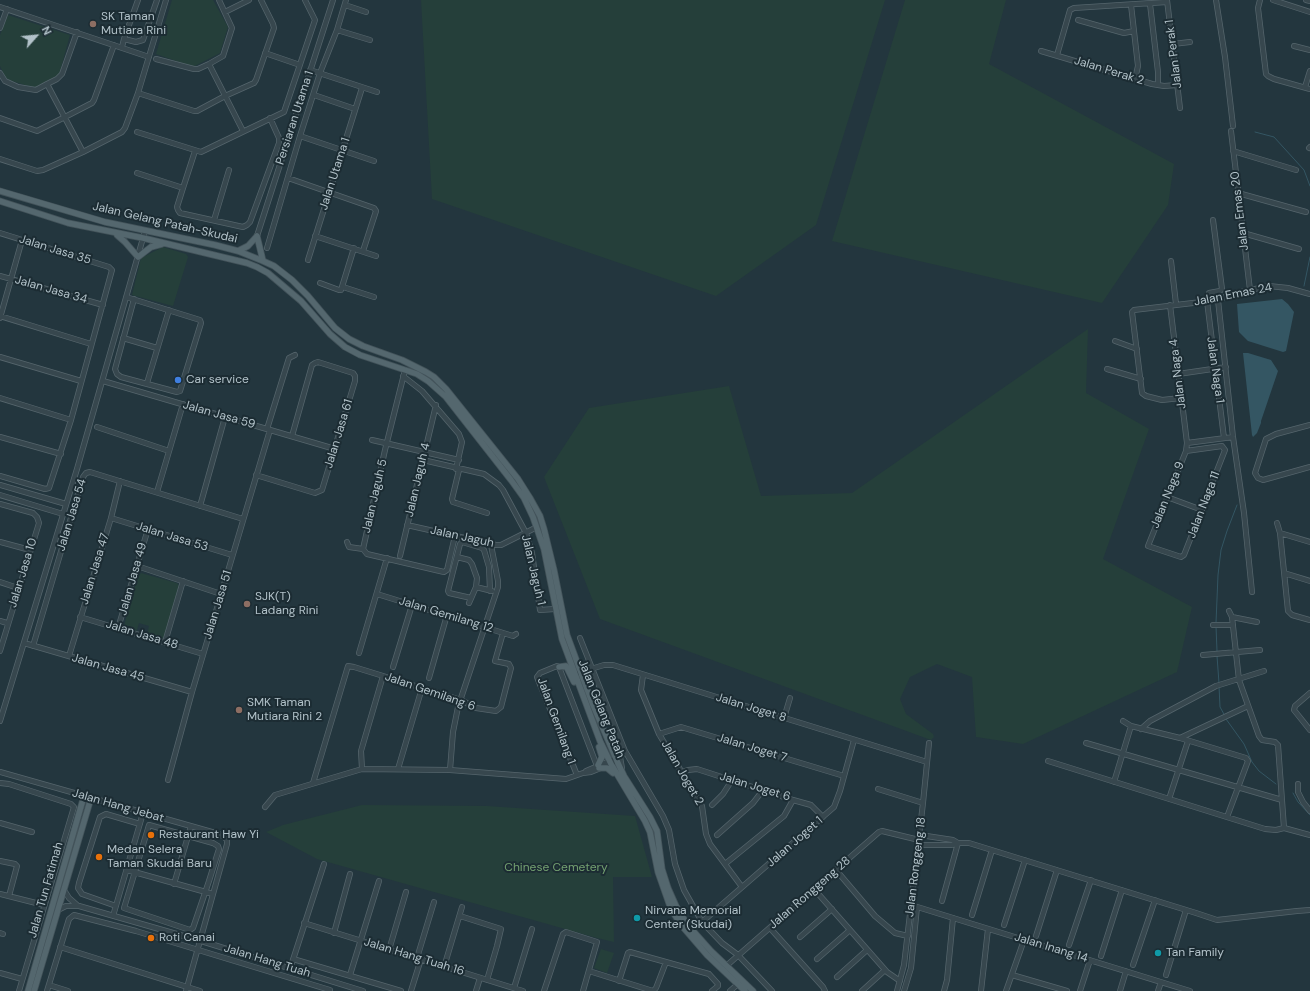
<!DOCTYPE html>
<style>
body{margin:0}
#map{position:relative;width:1310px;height:991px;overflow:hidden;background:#23363e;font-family:"DM Sans",sans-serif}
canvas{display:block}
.north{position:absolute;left:16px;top:16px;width:40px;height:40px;-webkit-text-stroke:3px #1c2c33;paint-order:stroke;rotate:63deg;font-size:11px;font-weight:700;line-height:16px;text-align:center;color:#b2c2c9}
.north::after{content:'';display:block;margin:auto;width:14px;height:18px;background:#b2c2c9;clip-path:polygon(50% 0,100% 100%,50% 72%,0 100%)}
</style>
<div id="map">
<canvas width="1310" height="991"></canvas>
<div class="north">N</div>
</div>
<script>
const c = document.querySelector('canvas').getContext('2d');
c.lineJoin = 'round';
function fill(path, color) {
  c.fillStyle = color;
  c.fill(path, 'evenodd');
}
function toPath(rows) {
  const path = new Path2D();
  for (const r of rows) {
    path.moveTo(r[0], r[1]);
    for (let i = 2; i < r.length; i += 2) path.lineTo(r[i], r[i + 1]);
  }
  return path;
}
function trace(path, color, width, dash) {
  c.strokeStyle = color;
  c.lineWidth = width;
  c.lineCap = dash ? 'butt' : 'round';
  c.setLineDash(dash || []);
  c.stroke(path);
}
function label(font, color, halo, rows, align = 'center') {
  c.font = font + ' "DM Sans",sans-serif';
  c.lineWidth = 4;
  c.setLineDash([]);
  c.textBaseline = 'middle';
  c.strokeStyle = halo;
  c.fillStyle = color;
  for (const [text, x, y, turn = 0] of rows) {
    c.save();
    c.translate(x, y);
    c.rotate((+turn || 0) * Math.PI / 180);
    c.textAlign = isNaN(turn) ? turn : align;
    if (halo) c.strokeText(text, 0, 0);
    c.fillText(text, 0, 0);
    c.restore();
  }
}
fill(toPath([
 [172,0,213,0,228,27,220,53,193,67,156,54],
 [421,0,885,0,816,225,716,296,432,199],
 [905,0,1006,0,989,64,1174,164,1168,205,1102,303,832,241],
 [8,15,70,35,59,75,34,88,6,79,0,66,0,35],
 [163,247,186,254,188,257,173,306,132,295,141,258],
 [1088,329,1086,393,1149,429,1103,559,1192,607,1177,672,1023,744,976,737,972,677,937,664,910,677,900,699,906,714,933,734,934,737,931,740,600,619,544,477,589,408,729,386,761,496,852,493],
 [141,573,177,583,179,586,164,637,162,639,147,635,149,626,139,623,136,633,125,628,124,626,137,578],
 [362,805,487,806,635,816,652,877,613,877,614,942,597,938,317,859,266,832,283,825],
 [601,949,614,953,607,973,594,968]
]), '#253f3a');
fill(toPath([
 [1282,299,1288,304,1294,312,1286,351,1283,352,1248,341,1239,332,1237,304],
 [1243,353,1248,353,1271,360,1278,371,1261,421,1261,423,1257,433,1253,437,1252,435]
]), '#345663');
trace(toPath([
 [1255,132,1274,137,1304,170,1310,186],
 [1304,286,1310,257],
 [1216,623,1218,575,1221,550,1227,531,1237,505],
 [1216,626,1217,651],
 [1217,656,1219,683],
 [1219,686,1220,707,1225,716],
 [1226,719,1244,744,1252,762,1259,771,1276,784],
 [1293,793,1298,802,1310,815]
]), '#345663', 1);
const minor = toPath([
 [1167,0,1180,108],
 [1216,0,1225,57,1233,126],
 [1260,0,1258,8,1266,74,1268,76,1274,79,1310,89],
 [1273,0,1310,12],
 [1306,0,1310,1],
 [1150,4,1158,72,1158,85],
 [345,5,366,12],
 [1131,5,1138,66,1135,79],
 [0,7,149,57],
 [225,12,249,0],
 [1078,20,1124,33,1134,31],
 [0,28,7,9],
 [337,30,370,40],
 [124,39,138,0],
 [1173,44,1190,42],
 [1294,46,1310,50],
 [122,47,124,39,136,42,143,40,157,0],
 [1041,51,1152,84,1164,86,1177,85],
 [265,53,300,65],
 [1057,55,1070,10,1074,8,1167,2],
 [156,59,194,69,198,69,209,64,223,56,232,28,219,0],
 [209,64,243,131],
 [310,70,377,92],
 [0,73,5,81,18,87,36,90,47,84,57,79,62,74,77,32],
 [47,84,83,152],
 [1305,87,1310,71],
 [138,93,194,111,197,111,225,96,254,83,256,80,274,28,273,24,261,0],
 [314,95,355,109],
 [0,118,37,131,65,117,92,103,94,100,114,45],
 [1231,131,1250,290],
 [137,132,201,152,284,112,315,20,305,0],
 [300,136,374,161],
 [1309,148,1310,147],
 [195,151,183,188,177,207,178,210,180,213,243,227,247,225,250,222,279,143,279,138,270,118],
 [1233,151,1296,170],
 [0,159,37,171,43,170,83,152,122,132,125,128,138,93,166,0],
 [137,173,183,188],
 [288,178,374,208,376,211,363,251],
 [1238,193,1306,212],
 [214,220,229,170],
 [0,233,109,267,112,270,71,420,49,488,45,489,0,476],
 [1243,233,1299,249],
 [257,236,333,0],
 [315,236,376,256],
 [267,248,300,136,320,73,337,30,346,0],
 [308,260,362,88],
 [1171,261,1176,304],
 [0,276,103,305],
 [320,283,339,290,341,290,354,248],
 [343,287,374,297],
 [126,297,200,320,201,323,180,391,177,392,121,377,117,374,115,369,134,299],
 [1218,300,1233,437,1244,513,1252,592],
 [1207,301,1224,438],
 [1210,301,1209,293,1220,291,1222,289,1213,220],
 [1170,305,1187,443,1186,451,1148,546,1181,557,1184,555,1225,450,1222,446,1186,451],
 [0,316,91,344],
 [0,318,22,240],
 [123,338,157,348],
 [1115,341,1137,349],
 [0,357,81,381],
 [1107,369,1141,379],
 [1178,374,1226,367],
 [403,376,422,391,459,434,462,442,456,469],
 [103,381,335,449],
 [147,383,169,310],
 [0,398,71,420],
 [1181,398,1162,400,1146,396,1142,393,1132,312,1134,310,1218,300,1232,294,1269,286,1288,288,1310,294],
 [1310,425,1276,434,1266,439,1255,473,1258,478,1263,480,1310,467],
 [97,427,169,451],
 [267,429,289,358,295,355],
 [0,437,61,454],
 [372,440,459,460],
 [1187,443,1233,437],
 [423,460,484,474,499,485,503,490,526,533,532,553,540,610,555,609],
 [459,470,452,499,453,502,487,513],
 [256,475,315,493,322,490,355,381,355,376,353,373,318,362,315,363,312,365,292,436],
 [0,485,66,504],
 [157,492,183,404],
 [0,495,63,514],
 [1167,497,1202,510],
 [0,504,33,513,37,517,39,523,0,651],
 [200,506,225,417],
 [111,518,232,555],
 [1277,523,1280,533,1288,611,1292,615,1310,620],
 [407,525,496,545,501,545,537,527],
 [1280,533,1310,542],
 [0,542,30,550],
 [347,542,349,547,363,549],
 [363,549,385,450,405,370],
 [363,549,367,554,444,572,447,570,455,536],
 [400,556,436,405],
 [457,557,469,560,472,564,477,578,476,587,469,603],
 [137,566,221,594],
 [1284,573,1310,581],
 [0,582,18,588],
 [476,587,492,591],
 [377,594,513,636,516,634],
 [471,598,449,593,448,591,460,544,462,542,482,548,484,550,489,567,490,591],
 [1229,611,1232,617,1239,680,1259,736,1262,740,1275,742,1278,745,1284,828],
 [80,617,203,654],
 [1232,617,1257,622],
 [0,621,7,623],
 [1213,625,1233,625],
 [118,628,148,529],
 [580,638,625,751,663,816,669,830,675,864,684,890,702,922,722,943,738,955,772,991],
 [165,642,183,581],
 [24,643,192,692],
 [33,646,83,477,86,473,90,472,243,519],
 [359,653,387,558],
 [1203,655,1260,650],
 [69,656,111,518,120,481],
 [393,667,412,605],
 [578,673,604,665,613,665,927,762],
 [643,675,641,690,659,734,702,806,706,834,710,844,742,887],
 [429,678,447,615],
 [1310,693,1295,706,1294,710,1310,730],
 [784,718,790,698],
 [0,721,77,469,145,231],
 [1123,721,1131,726,1180,738,1246,758,1248,761,1227,817],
 [1141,729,1150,721,1216,686,1264,671],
 [659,734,681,727,844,776],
 [1180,738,1248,706],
 [1086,743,1282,800],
 [1048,761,1265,829,1276,830,1284,828,1310,835],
 [622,768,620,757,625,751],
 [362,769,361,751,383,676],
 [398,769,422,688],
 [450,770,453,732,458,707,498,587,498,581,491,545],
 [586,771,612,760],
 [0,772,219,834,224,837,227,840,227,844,186,991],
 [682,772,688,770,697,769,793,800,811,805,823,817],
 [577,775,537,677,540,673,557,666,559,667,597,766],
 [168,780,192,692,270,430],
 [1114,782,1131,726],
 [0,783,9,784,71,804,74,807,19,991],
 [313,783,348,666,354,667,461,700,476,708,496,711,501,707,511,668,509,664,495,661,503,633],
 [1298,784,1298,792,1303,802,1310,811],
 [878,789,923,803],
 [1169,799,1188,741],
 [712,805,723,794,732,780],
 [265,807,275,795,362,769,450,770,566,779,583,773,591,772,613,763],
 [0,823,32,832],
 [149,825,213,843,218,846,219,849,209,881,193,928,190,930,124,908,149,825],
 [717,835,753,803,763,790],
 [920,835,953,840,958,843],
 [919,845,952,845,958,843,969,843,1196,913,1217,920,1297,911,1310,910],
 [0,861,15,864,17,866,9,896],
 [725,864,784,816,793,800],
 [127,870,213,894],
 [836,870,875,916,895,933,908,936],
 [174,884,191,826],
 [814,889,887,972,900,981],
 [64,890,69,898,77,905],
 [0,894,44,905],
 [942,901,958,843],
 [911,905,1190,991],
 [116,906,82,894,78,888,79,883,100,817,106,814,140,824],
 [58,910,66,906,79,906,201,941,363,991],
 [972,915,992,850],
 [113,916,143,813],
 [460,916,501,929,497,946,487,980],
 [702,922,834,807,840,791,854,740],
 [304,923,523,991],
 [1004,925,1025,860],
 [770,928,823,987,825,991],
 [0,933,3,934],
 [334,933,350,874],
 [1036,936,1057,870],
 [800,937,832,909],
 [1069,945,1091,880],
 [60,947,200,991],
 [389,950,406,892],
 [1101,956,1122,890],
 [417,958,434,902],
 [293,959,401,991],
 [817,959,850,930],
 [1133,965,1155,900],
 [444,967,462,907],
 [725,967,879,832,882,831,919,840],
 [290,969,324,864],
 [589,971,653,991,656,988,666,962],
 [0,973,22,979],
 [350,975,379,881],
 [1012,975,1067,991],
 [1166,975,1186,910],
 [837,977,867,950],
 [619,981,628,953,630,952,709,974,718,984,718,986,712,991],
 [49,985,68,991],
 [514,988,532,929],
 [47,991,69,919,74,915,136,931,330,990],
 [411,991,421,959],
 [476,991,480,978],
 [544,991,563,934,566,932,597,942,583,991],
 [730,991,739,983],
 [862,991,885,970],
 [897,991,904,965,923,803,929,743],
 [904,991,911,968,917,907],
 [944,991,947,980,953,918],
 [981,991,988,929],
 [1006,991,1024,940],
 [1080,991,1090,960],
 [1120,991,1126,971],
 [1158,991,1161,982]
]);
const major = toPath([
 [0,191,105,222,215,245,238,251,263,261,274,266,292,280,308,296,335,328,349,339,363,346,402,360,426,372,434,377,446,389,518,479,530,498,540,516,544,529,554,570,567,635,593,705,617,761,624,776,650,817,657,831,662,869,668,888,676,906,687,924,711,951,753,991],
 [0,201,68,223,143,238,247,263,257,267,268,273,301,301,330,334,345,347,360,355,417,374,428,381,446,397,511,480,524,498,533,517,544,549,562,639,600,741,611,764,645,821,650,832,658,872,671,909,682,926,707,955,745,991],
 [117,235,125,242,138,257,151,247,162,244],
 [257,236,263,261],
 [238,251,248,246,257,236],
 [559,667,566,666,574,682],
 [598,765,602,757,599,747],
 [599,768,607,768,613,773],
 [28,991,84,796],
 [34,991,91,798]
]);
trace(minor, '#55656c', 6);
trace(major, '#43535a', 7);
trace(minor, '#37474e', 4.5);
trace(major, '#54676e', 5.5);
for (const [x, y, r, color] of [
 [93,24,4,"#8d6e63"],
 [178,380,4,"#3f7fe0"],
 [247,604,4,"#8d6e63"],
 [239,710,4,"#8d6e63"],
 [151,835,4,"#e8710a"],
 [99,857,4,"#e8710a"],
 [637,918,4,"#0f9aa8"],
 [151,938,4,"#e8710a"],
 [1158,953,4,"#0f9aa8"]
]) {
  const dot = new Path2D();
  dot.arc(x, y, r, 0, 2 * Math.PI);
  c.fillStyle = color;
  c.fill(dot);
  trace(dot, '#1c2c33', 1.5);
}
label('12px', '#b2c2c9', '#1c2c33', [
 ["SK Taman",101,17],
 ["Mutiara Rini",101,31],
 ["Car service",186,380],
 ["SJK(T)",255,597],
 ["Ladang Rini",255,611],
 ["SMK Taman",247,703],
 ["Mutiara Rini 2",247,717],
 ["Restaurant Haw Yi",159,835],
 ["Medan Selera",107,850],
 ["Taman Skudai Baru",107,864],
 ["Nirvana Memorial",645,911],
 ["Center (Skudai)",645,925],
 ["Roti Canai",159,938],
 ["Tan Family",1166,953]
], 'left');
label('12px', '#b2c2c9', '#1c2c33', [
 ["Jalan Perak 1",1174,54,-97],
 ["Jalan Perak 2",1109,71,17],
 ["Persiaran Utama 1",295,118,-72],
 ["Jalan Utama 1",335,174,-72],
 ["Jalan Emas 20",1240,211,-97],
 ["Jalan Gelang Patah-Skudai",165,223,13],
 ["Jalan Jasa 35",55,250,17],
 ["Jalan Jasa 34",51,290,16],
 ["Jalan Emas 24",1233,295,-11],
 ["Jalan Naga 1",1215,370,82],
 ["Jalan Naga 4",1178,374,-97],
 ["Jalan Jasa 59",219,415,16],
 ["Jalan Jasa 61",339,434,-73],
 ["Jalan Jaguh 4",418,480,-77],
 ["Jalan Naga 9",1168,495,-68],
 ["Jalan Jaguh 5",375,496,-77],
 ["Jalan Naga 11",1204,505,-69],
 ["Jalan Jasa 54",72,515,-73],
 ["Jalan Jasa 53",172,537,17],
 ["Jalan Jaguh",462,537,12],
 ["Jalan Jasa 47",95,569,-73],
 ["Jalan Jaguh 1",533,570,77],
 ["Jalan Jasa 10",23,573,-73],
 ["Jalan Jasa 49",133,579,-74],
 ["Jalan Jasa 51",218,605,-73],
 ["Jalan Gemilang 12",446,615,17],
 ["Jalan Jasa 48",142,635,17],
 ["Jalan Jasa 45",108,668,16],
 ["Jalan Gemilang 6",430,692,19],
 ["Jalan Joget 8",751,708,17],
 ["Jalan Gelang Patah",601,709,68],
 ["Jalan Gemilang 1",556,721,70],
 ["Jalan Joget 7",752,748,17],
 ["Jalan Joget 2",682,773,60],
 ["Jalan Joget 6",755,787,17],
 ["Jalan Hang Jebat",118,806,16],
 ["Jalan Joget 1",795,842,-41],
 ["Jalan Ronggeng 18",916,867,-83],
 ["Jalan Tun Fatimah",46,890,-74],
 ["Jalan Ronggeng 28",810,893,-41],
 ["Jalan Inang 14",1051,948,17],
 ["Jalan Hang Tuah 16",414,957,17],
 ["Jalan Hang Tuah",267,961,17]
]);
label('12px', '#73a070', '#1c2c33', [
 ["Chinese Cemetery",556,868]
]);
</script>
